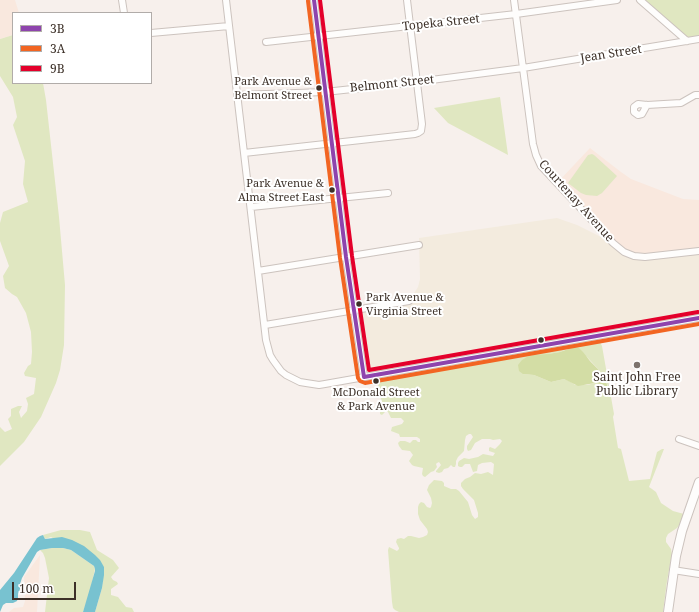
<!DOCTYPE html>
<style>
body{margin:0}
#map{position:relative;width:699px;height:612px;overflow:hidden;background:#f7f0ec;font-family:"Noto Serif",serif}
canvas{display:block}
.legend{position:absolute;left:12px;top:12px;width:140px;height:72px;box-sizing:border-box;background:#fff;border:1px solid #b1aca9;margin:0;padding:5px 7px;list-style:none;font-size:12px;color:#3c3028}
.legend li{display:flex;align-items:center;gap:8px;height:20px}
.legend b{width:20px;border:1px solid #b1aca9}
.scale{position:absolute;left:12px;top:582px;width:64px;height:18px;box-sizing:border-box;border:2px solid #3c3028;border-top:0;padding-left:5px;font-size:12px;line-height:14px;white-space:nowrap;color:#3c3028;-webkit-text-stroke:3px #fff;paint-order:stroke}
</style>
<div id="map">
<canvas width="699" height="612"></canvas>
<ul class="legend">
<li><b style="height:5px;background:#8e44ad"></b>3B</li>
<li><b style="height:5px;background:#f26522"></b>3A</li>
<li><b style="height:5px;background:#e4002b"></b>9B</li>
</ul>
<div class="scale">100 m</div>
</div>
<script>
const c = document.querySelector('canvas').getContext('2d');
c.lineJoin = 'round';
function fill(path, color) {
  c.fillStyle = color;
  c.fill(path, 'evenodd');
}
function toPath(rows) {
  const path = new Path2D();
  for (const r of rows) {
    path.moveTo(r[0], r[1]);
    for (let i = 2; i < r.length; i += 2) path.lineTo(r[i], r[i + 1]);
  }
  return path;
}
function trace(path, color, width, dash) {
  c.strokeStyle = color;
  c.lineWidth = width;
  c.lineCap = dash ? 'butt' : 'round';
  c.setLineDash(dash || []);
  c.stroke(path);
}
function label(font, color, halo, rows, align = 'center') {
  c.font = font + ' "Noto Serif",serif';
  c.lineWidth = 4;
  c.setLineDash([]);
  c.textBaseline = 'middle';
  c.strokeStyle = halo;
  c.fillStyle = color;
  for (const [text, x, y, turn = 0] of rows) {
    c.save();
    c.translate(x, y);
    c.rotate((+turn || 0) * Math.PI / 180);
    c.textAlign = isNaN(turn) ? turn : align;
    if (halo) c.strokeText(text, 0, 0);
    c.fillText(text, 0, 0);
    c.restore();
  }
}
fill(toPath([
 [557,218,577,225,613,243,699,251,699,318,364,377,353,311,409,301,418,287,420,279,419,238]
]), '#f3ebde');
fill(toPath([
 [0,0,15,0,19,13,13,13,13,35,0,39],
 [590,148,621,172,631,179,683,199,699,200,699,251,652,257,624,252,557,183],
 [40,555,37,612,9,612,14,608,23,607,25,601,24,577]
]), '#f9e8de');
fill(toPath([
 [640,0,699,0,699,39,687,41],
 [13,35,13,83,43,83,46,100,59,217,65,285,64,345,60,370,56,383,41,417,24,442,0,466,0,427,5,432,12,429,8,419,11,416,11,409,18,406,22,406,19,412,21,418,27,411,28,404,26,398,34,394,36,378,25,376,24,373,28,366,31,364,32,352,31,332,26,313,17,297,12,294,5,288,3,276,9,266,0,241,0,223,3,212,28,202,23,184,25,161,13,125,17,117,13,97,0,76,0,39],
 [500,97,508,155,448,123,434,108],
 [592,154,594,155,617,176,602,193,597,196,586,195,581,193,568,183,588,155],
 [595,341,600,342,602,346,614,414,613,417,618,448,621,449,629,481,650,479,657,452,662,449,664,449,649,487,652,489,656,492,661,503,673,511,684,514,680,524,677,528,668,534,666,538,666,542,671,549,672,554,667,581,663,612,399,612,395,610,393,608,392,602,388,550,389,547,397,551,399,549,399,548,396,542,397,539,401,538,404,539,408,536,411,536,419,538,423,537,427,535,428,532,427,529,420,520,418,514,418,507,419,504,421,502,424,503,427,507,430,508,431,507,432,503,431,498,427,490,429,485,434,480,442,481,444,483,444,486,451,489,456,489,459,491,468,502,472,515,475,519,478,517,478,513,474,500,463,489,461,486,461,483,465,479,470,477,475,473,481,474,488,472,493,475,494,464,491,462,482,463,478,465,477,471,473,472,470,464,465,464,462,467,460,467,458,466,458,463,459,461,464,458,469,459,478,457,483,454,493,456,495,453,489,451,489,448,490,447,495,449,500,444,502,441,500,439,493,440,490,439,482,439,475,443,471,450,468,451,467,449,467,446,473,437,471,434,469,434,466,436,465,440,464,451,458,457,456,461,456,464,455,467,453,467,451,465,448,468,444,469,442,472,439,473,436,472,436,471,441,465,439,462,437,463,436,464,437,467,434,471,431,472,425,477,423,476,422,474,423,468,414,466,412,465,409,461,413,455,410,451,402,450,399,446,398,443,400,441,405,441,410,443,413,440,416,440,418,442,420,442,420,439,417,437,400,437,399,434,391,431,392,427,402,424,404,421,401,418,391,418,388,412,385,412,382,415,380,414,380,410,382,401,377,390,378,386,381,381,378,381,377,379],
 [567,349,587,357,600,371,604,374,609,390,604,385,595,383,587,385,575,385,571,382,564,379,551,382,534,375,523,374,548,354,560,352],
 [61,530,80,530,90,532,97,550,113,560,119,568,111,577,113,580,117,582,118,584,111,589,111,595,118,597,126,607,132,608,134,612,95,612,102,588,104,567,51,537,45,539,43,535],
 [52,548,63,548,71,550,94,566,95,569,90,592,83,612,45,612,49,578,45,558,43,553,40,550]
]), '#e0e7c1');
fill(toPath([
 [574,347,579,348,583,352,590,361,600,371,604,374,609,392,604,385,595,383,578,386,564,379,551,382,534,375,523,374,519,371,518,365,522,360,527,357,534,355,548,354,560,352]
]), '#d3dda5');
fill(toPath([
 [43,535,45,539,62,537,72,540,84,546,95,555,100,560,104,567,104,575,102,588,95,612,83,612,95,571,95,569,94,566,71,550,63,548,52,548,40,550,37,552,22,578,20,584,20,589,18,594,18,598,17,601,13,603,6,603,3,605,0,612,0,590,14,573,37,538,40,536]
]), '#78c2d0');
const minor = toPath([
 [122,0,124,13],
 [226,0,266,340,270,355,273,360,281,371,286,375,300,382,306,383,319,385,325,384,699,318],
 [314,0,346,257,364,377],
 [514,0,533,144,536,155,541,166,613,243,624,252,634,256,645,257,699,251],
 [640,0,687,41],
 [151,33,229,26],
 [266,42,516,14,617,0],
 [237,95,325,92,416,82,523,68,699,39],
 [647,105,642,114,638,115,634,112,634,107,638,104,647,105,681,103,695,95,699,95],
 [244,153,415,134,418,133,421,131,422,124,407,0],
 [251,207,388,193],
 [258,271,419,245],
 [265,325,409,301],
 [679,439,699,446],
 [673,570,699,574]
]);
const major = toPath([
 [668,612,676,556,682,531,699,482]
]);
trace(minor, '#ccc3be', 8);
trace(major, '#ccc3be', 10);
trace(minor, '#fefdfc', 6);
trace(major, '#fefdfc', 8);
trace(toPath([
 [314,0,346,257,364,377,699,318]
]), '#8e44ad', 4);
trace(toPath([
 [308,1,340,258,358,378,360,381,365,383,699,324]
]), '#f26522', 4);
trace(toPath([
 [320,0,352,256,369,370,698,312]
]), '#e4002b', 4);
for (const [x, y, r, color] of [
 [319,88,3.5,"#3c3028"],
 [332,190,3.5,"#3c3028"],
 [359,304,3.5,"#3c3028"],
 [541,340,3.5,"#3c3028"],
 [637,365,4,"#7d736d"],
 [376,381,3.5,"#3c3028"]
]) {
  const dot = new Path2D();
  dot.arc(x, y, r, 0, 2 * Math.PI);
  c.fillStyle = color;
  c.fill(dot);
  trace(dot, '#fff', 1.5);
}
label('11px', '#3c3028', '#fff', [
 ["Park Avenue &",312,82],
 ["Belmont Street",312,96],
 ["Park Avenue &",324,184],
 ["Alma Street East",324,198],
 ["Park Avenue &",366,298,"left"],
 ["Virginia Street",366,312,"left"],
 ["McDonald Street",376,393,"center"],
 ["& Park Avenue",376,407,"center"]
], 'right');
label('12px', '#3c3028', '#fff', [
 ["Topeka Street",441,23,-6],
 ["Jean Street",611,54,-9],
 ["Belmont Street",392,84,-6],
 ["Courtenay Avenue",576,201,48]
]);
label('12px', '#3c3028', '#fff', [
 ["Saint John Free",637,378],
 ["Public Library",637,392]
]);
</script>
